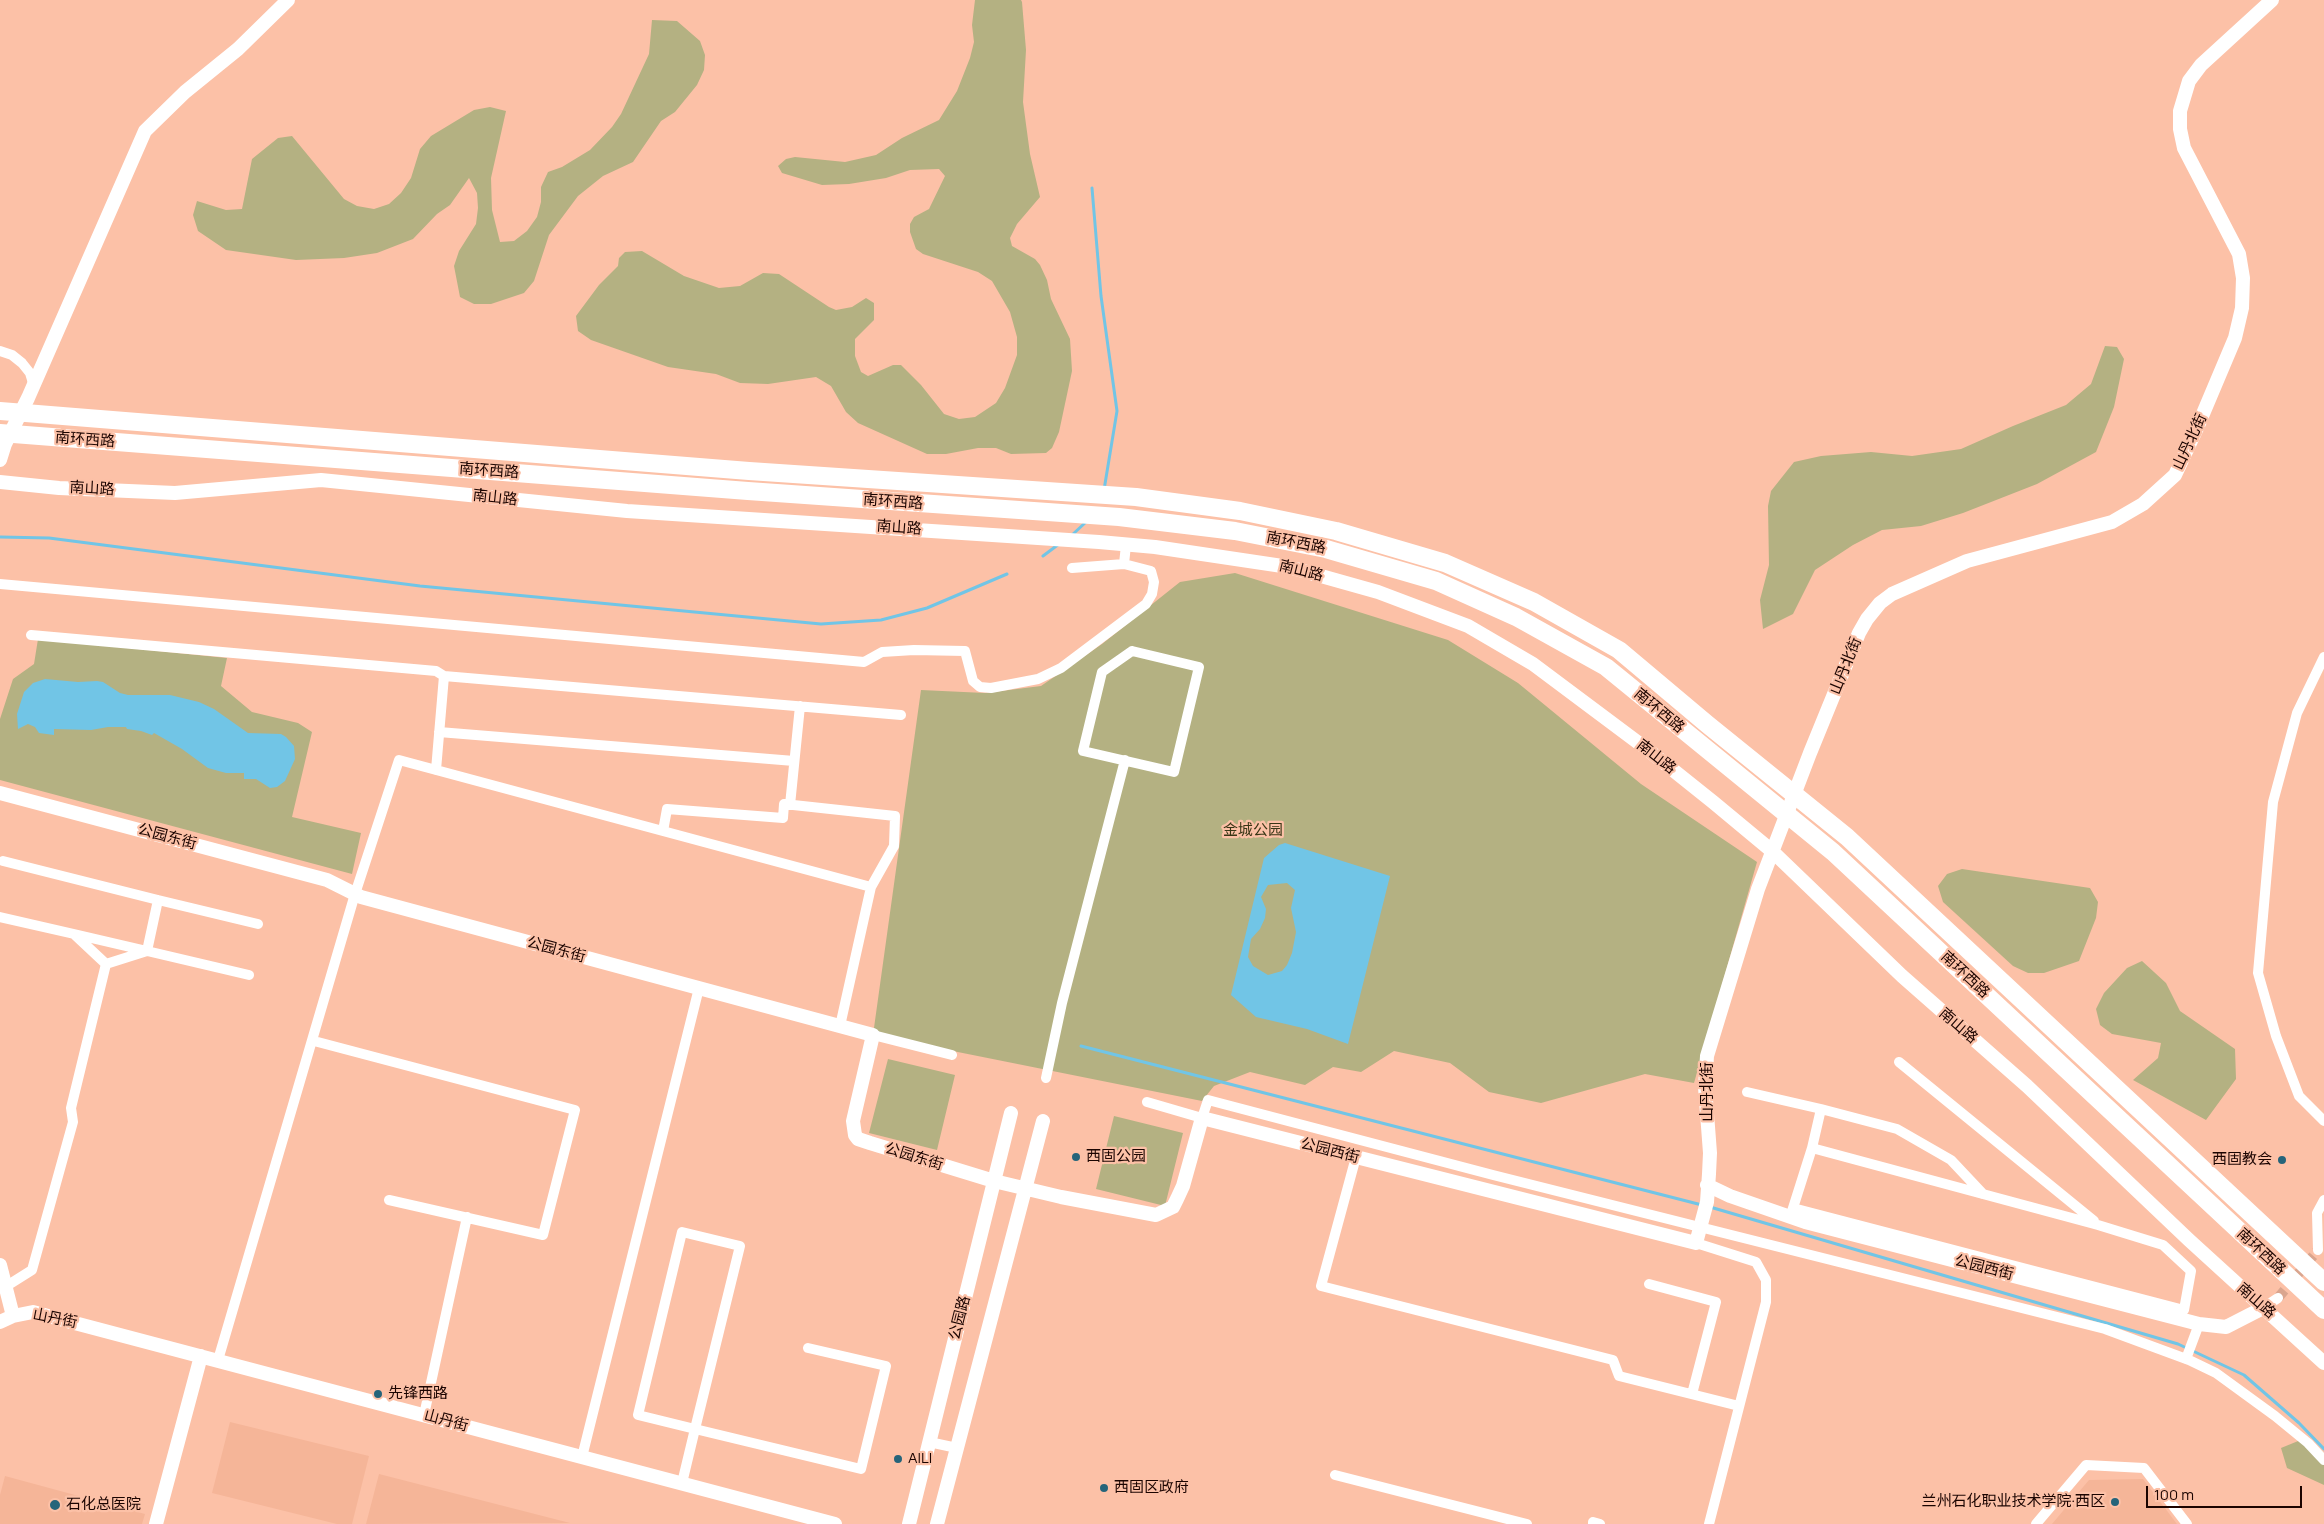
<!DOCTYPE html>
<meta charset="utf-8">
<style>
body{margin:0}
#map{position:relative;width:2324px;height:1524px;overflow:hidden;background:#fcc1a7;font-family:Manrope,sans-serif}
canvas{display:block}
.scale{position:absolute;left:2146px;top:1486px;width:156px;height:22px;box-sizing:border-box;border:2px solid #1b0400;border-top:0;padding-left:6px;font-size:15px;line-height:18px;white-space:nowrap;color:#1b0400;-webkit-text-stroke:4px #fcc1a7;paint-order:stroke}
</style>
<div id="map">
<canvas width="2324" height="1524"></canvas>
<div class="scale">100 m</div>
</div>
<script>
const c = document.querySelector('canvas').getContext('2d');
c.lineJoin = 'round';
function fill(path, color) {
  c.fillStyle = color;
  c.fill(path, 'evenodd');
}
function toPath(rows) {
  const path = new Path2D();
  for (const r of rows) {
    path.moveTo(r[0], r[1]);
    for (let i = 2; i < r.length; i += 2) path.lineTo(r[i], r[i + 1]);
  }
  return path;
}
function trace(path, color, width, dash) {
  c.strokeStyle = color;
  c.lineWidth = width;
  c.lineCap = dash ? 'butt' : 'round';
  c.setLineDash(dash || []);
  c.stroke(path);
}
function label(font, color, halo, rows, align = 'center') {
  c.font = font + ' Manrope,"Noto Sans SC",sans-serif';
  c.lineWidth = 4.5;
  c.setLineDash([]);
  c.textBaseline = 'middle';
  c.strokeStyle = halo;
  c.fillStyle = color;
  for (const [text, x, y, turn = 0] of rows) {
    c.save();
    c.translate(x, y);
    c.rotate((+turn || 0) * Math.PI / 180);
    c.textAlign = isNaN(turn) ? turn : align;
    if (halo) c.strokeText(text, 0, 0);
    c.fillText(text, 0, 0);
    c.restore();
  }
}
fill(toPath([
 [230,1422,369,1456,352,1524,337,1524,212,1493],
 [379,1474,570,1523,366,1524],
 [5,1476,145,1514,142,1524,0,1524,0,1495],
 [2143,1479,2177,1524,2052,1524,2089,1480]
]), '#f5b598');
fill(toPath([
 [975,0,1021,0,1022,2,1026,50,1023,102,1030,154,1040,197,1017,224,1010,238,1012,246,1035,259,1040,265,1047,280,1051,299,1070,339,1072,371,1059,432,1052,448,1046,453,1011,454,996,448,978,448,946,454,927,454,858,423,846,412,831,386,816,377,768,384,740,383,716,374,668,367,591,340,578,331,576,316,599,285,618,266,619,258,625,252,642,251,684,276,719,288,740,286,763,273,779,274,829,307,836,310,852,307,866,298,874,303,874,320,855,339,855,356,861,372,868,376,893,365,901,365,921,385,944,414,959,419,975,417,996,403,1005,388,1017,355,1017,337,1010,312,992,281,978,272,923,254,916,249,910,232,910,224,914,217,929,209,945,176,939,169,910,170,886,178,849,184,822,185,782,173,778,166,786,159,795,157,845,162,876,155,902,138,939,120,957,91,970,58,974,42,972,25],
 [652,20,677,21,700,41,705,55,704,70,697,85,675,112,661,121,633,162,603,176,578,196,549,235,534,281,524,293,491,304,474,304,460,297,454,266,459,251,476,224,478,208,477,193,469,178,450,205,437,214,413,239,377,253,344,258,296,260,226,250,198,231,193,215,197,201,226,210,242,209,252,159,278,138,292,136,344,199,357,206,374,209,389,204,401,193,411,178,420,149,431,136,474,110,490,107,506,111,491,178,492,210,500,242,514,241,527,231,537,217,541,202,541,187,548,172,562,167,590,150,612,127,621,114,649,54],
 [2105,346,2117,347,2124,359,2114,407,2096,452,2037,484,1963,513,1921,526,1882,530,1853,545,1815,570,1793,614,1763,629,1760,600,1769,565,1768,506,1771,491,1794,462,1821,456,1871,452,1912,456,1961,449,2013,426,2066,405,2091,384],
 [1235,573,1448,640,1518,683,1641,784,1757,862,1694,1083,1645,1074,1541,1103,1489,1092,1450,1063,1394,1051,1361,1072,1333,1067,1305,1085,1250,1072,1214,1086,1202,1101,873,1035,921,690,985,693,1041,686,1102,644,1180,582],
 [38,639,227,658,221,686,252,712,298,723,312,732,292,817,361,833,352,874,0,780,0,719,13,679,34,664],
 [1962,869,2090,888,2098,902,2096,918,2079,961,2044,973,2028,973,2013,966,1943,902,1938,886,1947,874],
 [2142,961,2166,983,2180,1011,2235,1049,2236,1079,2206,1120,2133,1080,2158,1058,2161,1043,2112,1034,2100,1025,2096,1009,2104,993,2127,968],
 [888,1059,955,1075,937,1150,869,1133],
 [1114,1116,1183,1133,1165,1206,1096,1189],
 [2308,1437,2324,1453,2324,1485,2287,1468,2281,1448]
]), '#b4b182');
fill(toPath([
 [45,679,78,682,97,681,103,682,120,693,128,695,170,695,199,702,214,709,248,733,281,734,286,737,294,746,295,759,285,781,277,787,270,788,256,779,244,779,244,773,226,773,208,768,182,749,154,733,152,735,141,731,127,729,126,727,108,727,91,730,54,729,54,735,39,733,35,727,28,724,18,729,17,714,24,692,33,683],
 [1285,843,1390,876,1348,1044,1307,1029,1256,1017,1231,995,1264,858,1279,845],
 [1287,883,1295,890,1291,908,1296,932,1292,953,1287,965,1282,971,1268,975,1253,966,1248,957,1251,939,1260,929,1265,918,1266,909,1261,897,1268,885]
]), '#71c5e6');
trace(toPath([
 [1092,188,1101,296,1117,411,1104,490],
 [1072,535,1086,522],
 [0,537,49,538,420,586,821,624,881,620,927,608,1007,574],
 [1043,556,1059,544],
 [1081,1046,1702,1205],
 [1710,1207,2178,1344,2244,1375,2299,1423,2324,1449]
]), '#71c5e6', 3);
trace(toPath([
 [2278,1298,2318,1250]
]), '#daa58e', 10, [10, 5]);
trace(toPath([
 [0,351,12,355,22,363,30,373,34,386],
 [1124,564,1126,545],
 [0,584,864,662,882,652,914,650,965,651,973,681,980,687,991,688,1038,679,1061,668,1146,604,1152,594,1154,582,1151,571,1124,564,1072,568],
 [31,635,436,671,444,676],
 [1132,651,1199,667,1174,772,1083,751,1102,672,1132,651],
 [2324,657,2297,713,2273,802,2258,973,2276,1036,2299,1096,2324,1121],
 [439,732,794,761],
 [436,770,444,676,901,715],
 [790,805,800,706],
 [663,831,667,809,783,818,784,804,895,816,894,846,871,887,840,1026],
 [3,861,158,900],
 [0,917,74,934,106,964],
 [74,934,147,951,158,900,258,924],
 [106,964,147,951,249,975],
 [873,1035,952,1055],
 [314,1041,575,1110,543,1235,389,1200],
 [1899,1062,2094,1221],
 [1046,1078,1062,1003,1125,760],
 [1747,1092,1821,1109],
 [1147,1102,1202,1118,1208,1100,1493,1175,2105,1329,2189,1360,2216,1373,2275,1416,2308,1443,2324,1460],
 [1812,1148,1821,1109,1897,1129,1951,1160,1983,1194],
 [1356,1157,1321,1286,1613,1360,1619,1376,1739,1406],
 [1790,1217,1793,1208,2184,1310,2191,1271,2163,1245,2098,1225,1812,1148,1793,1208],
 [1696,1243,1756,1262,1766,1280,1766,1302,1709,1524],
 [2318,1250,2317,1213,2324,1200],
 [1649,1284,1716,1302,1692,1394],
 [5,1287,32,1270,73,1122,71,1108,106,964],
 [2263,1308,2278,1298],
 [2186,1359,2199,1324],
 [218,1360,355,894,399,760,871,887],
 [424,1415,467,1217],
 [929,1442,957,1448],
 [582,1457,699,988],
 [1335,1475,1527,1524],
 [682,1483,695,1429,740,1246,682,1232,638,1415,695,1429,861,1469,886,1366,808,1348],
 [1593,1524,1593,1522,1600,1524],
 [2036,1524,2086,1465,2144,1468,2187,1524]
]), '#fff', 10);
trace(toPath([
 [0,460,5,444,28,398,145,131,185,92,238,49,288,0],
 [0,482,59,488,175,493,321,480,627,511,1099,542,1155,547,1289,567,1378,592,1468,626,1533,664,1648,750,1713,802,1772,851,1902,976,2027,1086,2189,1240,2324,1363],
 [0,793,327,880,361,897,873,1035,853,1121,855,1135,858,1139,870,1143,994,1181,1061,1197,1156,1215,1173,1207,1177,1199,1183,1186,1202,1118,1696,1243,1707,1202,1709,1174,1710,1153,1705,1087,1707,1056,1758,889,1810,753,1859,633,1867,619,1880,603,1892,594,1967,561,2112,522,2143,504,2175,475,2197,428,2235,338,2242,308,2243,278,2239,254,2184,148,2180,129,2180,111,2189,81,2201,65,2272,0],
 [1707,1185,1730,1196,1805,1222,2199,1324,2226,1327,2263,1308],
 [0,1265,13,1316],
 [0,1322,13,1316,33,1312,835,1524],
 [156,1524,201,1356],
 [909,1524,1011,1113],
 [937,1524,1043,1121]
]), '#fff', 14);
trace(toPath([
 [0,411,749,471,1136,497,1240,511,1336,531,1445,563,1534,602,1619,650,1707,724,1847,837,2324,1282],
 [0,433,748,491,1119,517,1235,531,1326,549,1436,581,1516,617,1606,667,1833,852,2324,1310]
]), '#fff', 18);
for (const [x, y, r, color] of [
 [1076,1157,5,"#25647a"],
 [2282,1160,5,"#25647a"],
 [378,1394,5,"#25647a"],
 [898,1459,5,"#25647a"],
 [1104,1488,5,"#25647a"],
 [2115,1502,5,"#25647a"],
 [55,1505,6,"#25647a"]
]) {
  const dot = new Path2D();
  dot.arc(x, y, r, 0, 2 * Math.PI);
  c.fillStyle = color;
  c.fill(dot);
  trace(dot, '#fcc1a7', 2);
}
label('15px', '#1b0400', '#fcc1a7', [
 ["南环西路",85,440,4],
 ["山丹北街",2190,442,-65],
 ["南环西路",489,471,4],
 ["南山路",92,489,3],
 ["南山路",495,498,6],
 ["南环西路",893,502,4],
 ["南山路",899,528,4],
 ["南环西路",1296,543,11],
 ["南山路",1301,571,14],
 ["山丹北街",1846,666,-68],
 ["南环西路",1659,711,40],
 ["南山路",1656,757,38],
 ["公园东街",167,837,15],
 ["公园东街",556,950,15],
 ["南环西路",1965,975,43],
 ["南山路",1958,1026,41],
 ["山丹北街",1708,1092,-90],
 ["公园西街",1330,1151,14],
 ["公园东街",914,1157,17],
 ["南环西路",2261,1252,43],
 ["公园西街",1984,1268,14],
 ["南山路",2256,1301,41],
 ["公园路",960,1318,-76],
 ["山丹街",55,1319,11],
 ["山丹街",446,1421,15]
]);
label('15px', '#393616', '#fcc1a7', [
 ["金城公园",1253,831]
]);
label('15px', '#1b0400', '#fcc1a7', [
 ["西固公园",1086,1157],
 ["西固教会",2272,1160,"right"],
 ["先锋西路",388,1394],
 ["AILI",908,1459],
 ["西固区政府",1114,1488],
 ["兰州石化职业技术学院·西区",2105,1502,"right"],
 ["石化总医院",66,1505]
], 'left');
</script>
